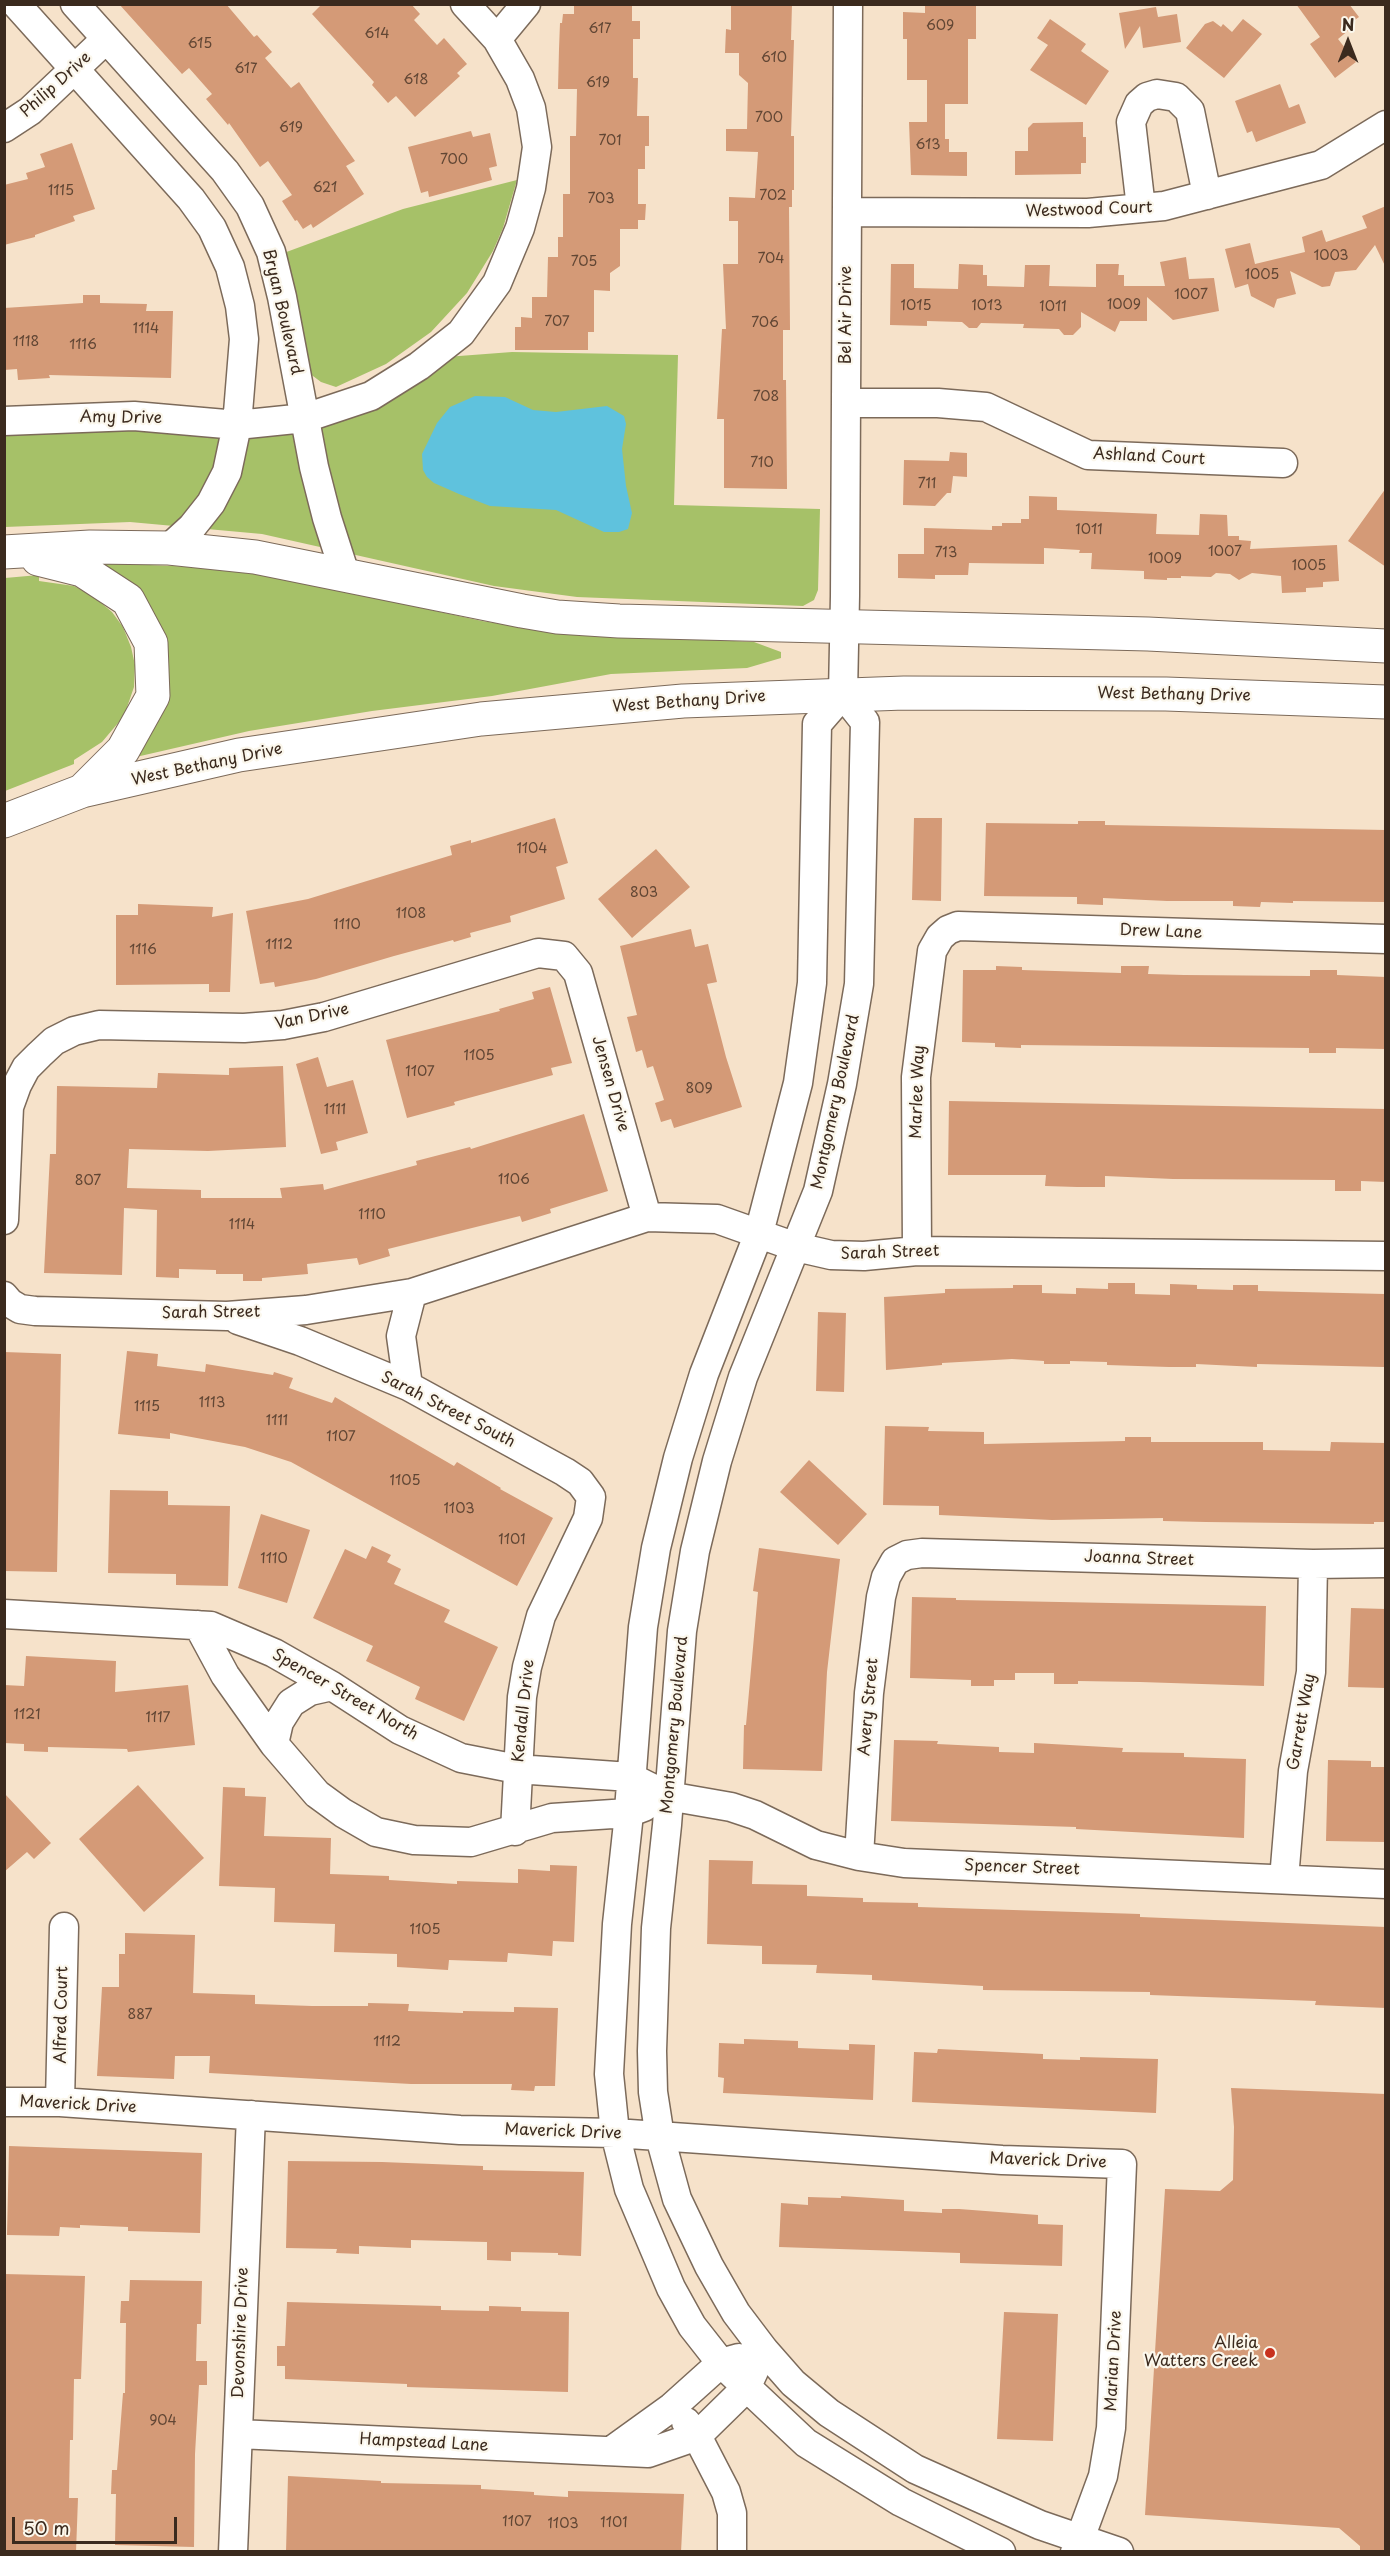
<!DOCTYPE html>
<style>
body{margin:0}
#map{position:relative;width:1390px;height:2556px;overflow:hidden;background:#f6e2ca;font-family:"Playpen Sans",sans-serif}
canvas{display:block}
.frame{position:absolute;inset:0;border:6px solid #3b2a1e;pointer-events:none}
.north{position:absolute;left:1318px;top:12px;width:60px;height:60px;-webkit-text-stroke:4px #fbf7ec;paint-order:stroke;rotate:0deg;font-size:16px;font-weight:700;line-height:24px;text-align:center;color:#3b2a1e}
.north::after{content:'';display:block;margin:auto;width:21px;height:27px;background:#3b2a1e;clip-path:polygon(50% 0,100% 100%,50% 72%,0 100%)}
.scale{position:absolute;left:12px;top:2517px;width:165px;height:27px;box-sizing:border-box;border:3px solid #3b2a1e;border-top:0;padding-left:8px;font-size:18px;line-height:21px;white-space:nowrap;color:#3b2a1e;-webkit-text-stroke:4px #fbf7ec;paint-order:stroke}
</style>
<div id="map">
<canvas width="1390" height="2556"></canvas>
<div class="frame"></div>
<div class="north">N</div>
<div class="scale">50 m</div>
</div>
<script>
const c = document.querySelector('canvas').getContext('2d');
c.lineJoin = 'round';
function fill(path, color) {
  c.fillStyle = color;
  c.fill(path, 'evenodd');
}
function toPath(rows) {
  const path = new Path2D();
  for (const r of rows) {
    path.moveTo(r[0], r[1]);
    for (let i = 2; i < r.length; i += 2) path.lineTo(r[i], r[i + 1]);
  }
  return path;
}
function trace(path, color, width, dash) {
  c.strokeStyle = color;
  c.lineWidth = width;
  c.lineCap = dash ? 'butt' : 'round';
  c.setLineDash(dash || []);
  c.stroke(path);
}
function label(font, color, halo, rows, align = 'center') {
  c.font = font + ' "Playpen Sans",sans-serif';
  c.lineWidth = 4.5;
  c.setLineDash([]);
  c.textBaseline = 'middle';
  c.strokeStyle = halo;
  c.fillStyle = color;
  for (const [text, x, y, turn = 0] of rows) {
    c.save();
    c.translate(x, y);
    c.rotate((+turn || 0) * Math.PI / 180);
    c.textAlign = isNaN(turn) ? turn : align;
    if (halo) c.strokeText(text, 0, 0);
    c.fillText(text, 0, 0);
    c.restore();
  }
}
fill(toPath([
 [517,180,503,228,493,251,467,293,431,332,386,364,336,387,321,382,309,373,281,254,403,209],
 [512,352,678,355,674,505,820,509,818,590,814,600,803,606,577,597,494,586,262,534,130,522,5,527,5,427,322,428,378,404,446,357],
 [103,563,196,567,278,577,482,621,553,632,754,642,781,652,781,658,747,668,611,674,492,696,372,711,249,731,136,757,164,698],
 [39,575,39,581,74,586,94,597,112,612,123,627,131,647,135,665,134,687,124,716,102,742,74,760,74,764,5,791,5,578]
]), '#a6c168');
fill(toPath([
 [475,396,505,397,533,410,556,412,607,406,624,416,626,424,622,449,626,486,632,513,628,529,619,532,604,532,556,510,490,506,459,494,434,483,427,477,423,470,422,454,437,423,450,407]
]), '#5fc2dd');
fill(toPath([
 [119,4,226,4,254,37,257,35,272,52,265,58,291,88,299,82,355,161,346,166,364,194,313,228,311,224,303,229,297,220,295,221,282,201,292,195,268,161,260,167,229,123,228,125,206,99,212,94,189,68,182,74],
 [322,4,411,4,420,14,414,20,437,45,444,38,467,64,457,73,460,76,415,117,396,96,388,103,372,85,374,82,312,14],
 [574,4,632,4,632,21,640,21,640,39,633,39,633,78,638,78,637,116,649,116,649,146,645,146,645,169,638,169,638,204,646,204,645,220,638,220,638,229,620,229,620,266,610,273,610,291,594,290,594,332,588,332,588,350,515,350,515,327,521,327,521,317,532,318,532,297,547,297,548,257,558,257,558,237,563,237,563,194,570,194,570,136,576,136,577,89,558,89,559,49,560,23,562,23,563,14,574,14],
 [731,4,792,4,791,40,794,40,791,136,794,136,794,190,792,190,792,207,789,207,790,330,783,330,783,380,786,380,787,489,724,488,724,419,717,419,722,329,726,329,723,264,738,264,738,221,729,221,729,197,755,198,758,152,726,151,726,129,747,129,748,83,739,75,739,53,725,53,726,29,731,30],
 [925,4,976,4,976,39,968,39,968,104,945,104,945,139,949,139,949,152,967,152,967,176,911,175,909,122,927,122,927,80,907,80,907,39,903,39,903,12,925,13],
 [1296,4,1349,4,1359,17,1346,26,1349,30,1338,39,1356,62,1335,78,1310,44,1320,37],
 [1156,7,1158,17,1177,14,1181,42,1143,48,1140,26,1125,49,1119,13],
 [1050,19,1086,44,1081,51,1109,71,1086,105,1030,70,1048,45,1037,38],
 [1243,19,1262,34,1224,78,1186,48,1205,24,1213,21,1221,27,1223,24,1232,32],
 [1280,84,1289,108,1299,104,1306,123,1256,142,1252,131,1247,133,1235,101],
 [1083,122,1083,137,1086,137,1086,163,1081,163,1081,174,1015,175,1015,151,1028,151,1028,128,1033,123],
 [471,131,473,137,490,133,497,166,489,168,492,180,429,197,428,191,421,193,408,147],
 [72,143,95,209,73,216,75,221,35,235,35,237,4,245,4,185,28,179,26,173,45,167,40,154],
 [1386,206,1386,268,1375,245,1356,270,1335,272,1330,286,1322,287,1290,271,1296,294,1277,299,1274,308,1251,296,1248,284,1235,288,1225,249,1250,243,1255,264,1305,252,1302,237,1322,230,1326,242,1367,228,1362,216],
 [1186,257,1189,279,1214,278,1219,311,1173,320,1147,297,1147,321,1120,321,1115,332,1081,312,1081,327,1073,335,1064,335,1059,329,1023,328,1024,324,981,323,977,328,969,328,962,322,927,321,927,326,890,325,891,264,914,264,914,288,958,289,959,264,983,265,983,275,987,275,987,286,1024,287,1025,265,1050,265,1049,286,1096,287,1096,264,1119,264,1118,275,1124,275,1124,286,1165,286,1160,262],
 [83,295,100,295,100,303,147,304,146,311,173,311,171,378,49,375,50,378,18,380,17,369,4,370,4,308,83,303],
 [950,452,967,453,967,477,953,476,951,493,947,493,935,506,903,505,904,460,949,461],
 [1386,488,1386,567,1348,541],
 [1029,496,1057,497,1057,510,1157,514,1156,534,1199,535,1200,514,1227,515,1228,536,1239,536,1239,540,1251,541,1250,549,1337,545,1339,581,1323,582,1323,587,1306,588,1306,592,1282,593,1281,576,1252,573,1239,580,1230,574,1216,573,1211,577,1181,576,1181,578,1167,578,1167,580,1144,579,1144,571,1091,569,1092,553,1079,553,1080,550,1044,548,1044,564,969,563,968,575,935,575,935,579,898,578,898,554,924,554,924,528,992,530,992,526,1002,526,1002,523,1021,523,1021,519,1029,519],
 [555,818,568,863,556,867,565,899,510,916,511,922,470,933,471,937,454,942,453,940,394,956,316,979,275,987,274,982,260,984,246,911,308,899,452,855,450,846,471,840,471,843],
 [914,818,942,818,941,901,912,900],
 [1078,821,1105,821,1105,825,1386,830,1385,902,1293,901,1293,903,1261,902,1260,907,1233,906,1233,901,1167,901,1103,898,1103,905,1077,904,1077,897,984,896,986,823,1078,824],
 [656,849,690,887,632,938,598,899],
 [138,904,213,907,212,917,233,913,230,992,209,992,209,984,116,985,116,915,138,915],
 [691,929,695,947,708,944,717,982,707,984,726,1057,742,1107,674,1128,671,1119,661,1122,655,1103,664,1100,653,1066,647,1068,642,1050,636,1052,627,1017,637,1015,620,946],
 [996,966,1022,967,1022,970,1121,973,1121,966,1149,966,1148,974,1184,975,1310,976,1310,970,1337,970,1337,975,1386,977,1386,1049,1336,1048,1336,1053,1309,1053,1309,1048,1021,1045,1021,1048,995,1047,995,1043,962,1042,963,970,996,970],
 [550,987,572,1063,551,1068,553,1075,454,1102,455,1105,407,1118,386,1040,500,1011,499,1009,534,999,532,992],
 [318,1057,327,1087,353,1080,368,1133,336,1142,338,1150,321,1154,296,1064],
 [283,1066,286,1147,208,1151,129,1149,127,1188,201,1190,201,1198,282,1198,280,1188,323,1184,324,1190,417,1165,416,1161,470,1147,471,1149,584,1114,608,1191,550,1209,551,1213,522,1222,520,1216,388,1249,390,1256,359,1265,357,1258,307,1264,308,1274,262,1278,262,1281,243,1281,243,1274,216,1274,216,1270,179,1269,179,1278,156,1277,157,1210,124,1208,122,1275,44,1273,50,1154,56,1154,57,1086,157,1088,158,1073,229,1075,229,1068],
 [949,1101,1386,1109,1386,1182,1361,1181,1361,1191,1335,1191,1335,1180,1173,1179,1105,1176,1105,1187,1077,1187,1045,1186,1046,1175,948,1175],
 [1108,1283,1135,1283,1135,1294,1170,1295,1170,1284,1197,1285,1197,1289,1233,1290,1233,1285,1258,1285,1258,1291,1385,1294,1384,1367,1257,1364,1257,1367,1196,1364,1196,1367,1169,1367,1107,1365,1107,1362,1070,1361,1070,1364,1044,1364,1044,1361,1012,1359,942,1363,942,1365,886,1370,884,1297,945,1293,945,1289,1013,1288,1013,1285,1042,1285,1042,1293,1076,1294,1076,1288,1108,1289],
 [818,1312,846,1313,844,1392,816,1391],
 [127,1351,158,1354,157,1366,205,1372,206,1364,273,1375,274,1372,293,1378,289,1388,332,1403,335,1397,454,1466,457,1462,501,1488,500,1489,553,1518,517,1586,291,1462,245,1447,170,1433,170,1439,118,1434],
 [4,1352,61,1354,57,1572,4,1571],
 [885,1426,929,1427,928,1431,984,1432,984,1444,1125,1441,1125,1437,1151,1437,1151,1442,1263,1442,1263,1450,1330,1451,1331,1442,1386,1443,1386,1522,1374,1522,1374,1524,1206,1522,1163,1521,1163,1518,1052,1520,939,1515,939,1506,883,1505],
 [809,1460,867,1514,838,1545,780,1492],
 [110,1490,168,1491,168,1505,230,1506,228,1586,176,1585,176,1574,108,1573],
 [261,1514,310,1530,287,1603,238,1588],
 [372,1546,391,1555,387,1562,401,1569,394,1584,450,1610,444,1622,498,1647,464,1721,415,1699,420,1687,366,1661,373,1646,313,1618,345,1549,366,1559],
 [759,1548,840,1559,827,1672,822,1771,743,1769,744,1725,746,1725,758,1592,753,1591],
 [912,1597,956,1598,956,1600,1266,1606,1264,1686,1140,1682,1078,1681,1078,1684,1054,1684,1054,1673,1015,1673,1015,1680,994,1680,994,1686,971,1686,971,1680,910,1678],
 [1351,1608,1386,1609,1386,1688,1348,1687],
 [26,1656,116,1661,115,1692,188,1685,195,1745,128,1752,127,1749,48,1747,48,1752,24,1751,24,1744,4,1743,4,1685,24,1686],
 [894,1740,938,1741,937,1744,999,1747,999,1752,1034,1753,1034,1743,1123,1748,1122,1752,1184,1753,1184,1757,1246,1759,1244,1838,1076,1829,1076,1827,891,1821],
 [1328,1760,1371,1761,1371,1767,1386,1767,1386,1842,1326,1841],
 [138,1785,204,1858,144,1912,79,1839],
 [223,1787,245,1788,245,1796,266,1797,264,1836,331,1838,330,1874,389,1876,389,1880,457,1884,457,1881,518,1883,518,1869,550,1871,550,1865,577,1866,574,1942,553,1941,552,1956,508,1953,507,1962,449,1960,448,1970,397,1967,397,1954,334,1952,335,1924,274,1922,275,1888,219,1886],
 [4,1793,51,1843,34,1859,27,1852,4,1872],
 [709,1860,753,1861,752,1884,807,1885,807,1896,863,1898,863,1902,918,1903,918,1907,1140,1914,1140,1917,1386,1927,1386,2008,1315,2005,1316,2001,1150,1995,1150,1992,983,1990,983,1986,872,1980,872,1975,816,1973,817,1965,762,1964,762,1946,707,1944],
 [125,1933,195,1935,193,1993,255,1995,255,2004,312,2006,368,2006,368,2003,409,2004,408,2011,463,2013,463,2011,514,2012,514,2007,558,2008,555,2086,535,2086,534,2091,511,2090,512,2084,411,2084,209,2073,210,2056,175,2056,174,2079,97,2076,102,1987,119,1987,119,1954,125,1954],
 [744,2039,798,2041,798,2048,849,2050,849,2044,875,2045,873,2100,723,2093,724,2078,718,2077,719,2043,744,2044],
 [938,2049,1043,2054,1043,2059,1080,2060,1080,2057,1158,2059,1156,2113,912,2102,914,2052,937,2053],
 [1231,2088,1386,2094,1386,2552,1360,2552,1360,2546,1339,2528,1145,2515,1165,2189,1220,2191,1233,2180,1234,2127],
 [9,2146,202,2153,200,2233,128,2231,128,2227,80,2225,80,2228,60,2227,59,2236,7,2235],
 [288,2161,382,2162,483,2166,483,2170,584,2172,581,2256,558,2255,558,2253,511,2252,511,2261,487,2260,487,2242,411,2240,411,2248,359,2246,359,2254,336,2253,337,2249,286,2248],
 [841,2196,904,2200,904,2211,942,2213,942,2209,959,2209,1038,2215,1038,2224,1063,2225,1062,2266,960,2263,960,2253,779,2247,781,2203,808,2205,808,2197,841,2198],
 [4,2274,85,2276,81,2379,74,2379,73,2440,70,2440,69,2498,78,2498,76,2552,4,2552],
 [130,2280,202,2281,201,2324,197,2324,196,2361,207,2361,207,2385,199,2385,195,2454,194,2547,115,2545,116,2494,111,2494,112,2470,117,2470,123,2393,125,2393,126,2323,120,2323,121,2301,129,2301],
 [287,2302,441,2306,441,2310,489,2311,489,2306,521,2307,521,2311,569,2312,568,2392,407,2387,407,2384,285,2379,285,2366,277,2366,277,2346,285,2346],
 [1004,2312,1058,2314,1053,2441,997,2439],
 [288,2476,381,2481,381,2483,481,2485,481,2489,534,2492,534,2495,568,2497,568,2491,684,2494,681,2552,286,2552]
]), '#d49a77');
const minor = toPath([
 [16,4,191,199,212,228,230,267,240,306,244,339,237,425,227,472,211,503,192,527,169,548],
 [75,4,225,171,250,206,271,252,282,297,314,467,327,518,345,574],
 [848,4,845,596,843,694,817,724,812,983,798,1083,759,1233,704,1374,678,1458,656,1548,643,1627,628,1823,617,1924,609,2074,615,2133,629,2189,671,2288,692,2326,721,2363,806,2443,901,2502,1001,2552],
 [497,39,526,4],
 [4,128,30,111,106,39],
 [1141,208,1131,122,1139,104,1147,97,1157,94,1176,97,1190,111,1207,195],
 [847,212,1088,213,1164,206,1321,165,1386,125],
 [846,403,938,403,986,407,1088,455,1283,463],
 [4,421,134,416,237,425,305,418,371,396,419,366,461,333,497,283,520,228,531,188,537,147,531,108,520,79,497,39,465,4],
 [843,694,865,722,859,984,842,1084,818,1191,743,1377,717,1461,695,1551,682,1631,667,1825,656,1928,652,2051,653,2092,660,2137,677,2199,709,2266,736,2313,764,2350,793,2383,829,2413,915,2469,1040,2525,1119,2552],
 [4,1220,9,1107,17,1085,26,1068,39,1055,54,1041,74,1031,99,1025,244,1028,283,1025,324,1017,538,953,564,956,578,973,647,1217],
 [917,1251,916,1077,932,951,940,937,948,930,958,926,1386,939],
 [4,1296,10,1303,20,1309,35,1311,227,1316,306,1310,412,1293,647,1217,717,1219,796,1247,831,1255,864,1256,917,1251,1386,1256],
 [238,1320,300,1341,408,1386,565,1472,580,1482,591,1497,588,1518,541,1616,527,1667,522,1697,515,1831],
 [408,1386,401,1336,412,1293],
 [4,1614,211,1626,274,1653,332,1686,400,1730,461,1758,517,1769,630,1777,668,1796,731,1807,755,1815,816,1845,859,1856,904,1863,1386,1884],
 [198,1625,225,1675,274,1744,317,1794,343,1813,376,1832,414,1840,471,1842,552,1818,628,1813,644,1807],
 [274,1744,279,1722,291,1703,310,1691,332,1686],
 [859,1856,869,1693,881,1597,886,1577,895,1561,907,1555,922,1553,1313,1564,1386,1563],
 [1284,1879,1293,1771,1311,1672,1313,1564],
 [4,2102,60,2102,460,2130,615,2133,1002,2160,1122,2164,1111,2428,1103,2476,1075,2552],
 [60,2102,64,1927],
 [686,2422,697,2436,726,2492,732,2513,732,2552],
 [238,2434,648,2453,697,2436,746,2388,754,2371],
 [611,2451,672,2407,721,2363,739,2358],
 [233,2552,251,2115]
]);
const major = toPath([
 [4,552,90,547,169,548,255,557,522,611,557,617,619,621,1148,634,1386,646],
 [38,559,82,570,128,600,151,643,153,696,123,750,82,791],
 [4,821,82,791,239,755,481,719,683,701,904,693,1166,694,1386,702]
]);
trace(minor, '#7c6a5a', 31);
trace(major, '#7c6a5a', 35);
trace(minor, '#fff', 28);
trace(major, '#fff', 33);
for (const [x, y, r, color] of [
 [1270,2353,6,"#c8321e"]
]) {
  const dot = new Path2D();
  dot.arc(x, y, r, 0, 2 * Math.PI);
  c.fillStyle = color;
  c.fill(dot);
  trace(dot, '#fbf7ec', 2);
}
label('14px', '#614634', null, [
 ["609",940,26],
 ["617",600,29],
 ["614",377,34],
 ["615",200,44],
 ["610",774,58],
 ["617",246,69],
 ["618",416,80],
 ["619",598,83],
 ["700",769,118],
 ["619",291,128],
 ["701",610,141],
 ["613",928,145],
 ["700",454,160],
 ["621",325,188],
 ["1115",61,191],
 ["702",773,196],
 ["703",601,199],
 ["1003",1331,256],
 ["704",771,259],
 ["705",584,262],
 ["1005",1262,275],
 ["1007",1191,295],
 ["1009",1124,305],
 ["1015",916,306],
 ["1013",987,306],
 ["1011",1053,307],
 ["707",557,322],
 ["706",765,323],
 ["1114",146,329],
 ["1118",26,342],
 ["1116",83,345],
 ["708",766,397],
 ["710",762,463],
 ["711",927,484],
 ["1011",1089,530],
 ["1007",1225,552],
 ["713",946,553],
 ["1009",1165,559],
 ["1005",1309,566],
 ["1104",532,849],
 ["803",644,893],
 ["1108",411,914],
 ["1110",347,925],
 ["1112",279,945],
 ["1116",143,950],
 ["1105",479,1056],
 ["1107",420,1072],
 ["809",699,1089],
 ["1111",335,1110],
 ["1106",514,1180],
 ["807",88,1181],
 ["1110",372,1215],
 ["1114",242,1225],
 ["1113",212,1403],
 ["1115",147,1407],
 ["1111",277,1421],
 ["1107",341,1437],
 ["1105",405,1481],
 ["1103",459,1509],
 ["1101",512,1540],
 ["1110",274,1559],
 ["1121",27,1715],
 ["1117",158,1718],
 ["1105",425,1930],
 ["887",140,2015],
 ["1112",387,2042],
 ["904",163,2421],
 ["1107",517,2522],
 ["1101",614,2523],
 ["1103",563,2524]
]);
label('16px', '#3b2a1e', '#fbf7ec', [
 ["Philip Drive",56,85,-42],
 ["Westwood Court",1089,210,-2],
 ["Bryan Boulevard",282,312,77],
 ["Bel Air Drive",847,315,-90],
 ["Amy Drive",121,418,1],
 ["Ashland Court",1149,457,3],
 ["West Bethany Drive",1174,695,1],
 ["West Bethany Drive",689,702,-4],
 ["West Bethany Drive",207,765,-12],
 ["Drew Lane",1161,932,2],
 ["Van Drive",312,1017,-12],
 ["Jensen Drive",610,1084,74],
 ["Marlee Way",918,1092,-88],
 ["Montgomery Boulevard",836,1102,-78],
 ["Sarah Street",890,1253,-2],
 ["Sarah Street",211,1313,-1],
 ["Sarah Street South",448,1410,27],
 ["Joanna Street",1139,1559,2],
 ["Spencer Street North",345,1695,30],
 ["Avery Street",869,1707,-85],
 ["Kendall Drive",524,1711,-84],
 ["Garrett Way",1302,1722,-80],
 ["Montgomery Boulevard",675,1725,-85],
 ["Spencer Street",1022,1868,2],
 ["Alfred Court",62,2015,-89],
 ["Maverick Drive",78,2105,3],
 ["Maverick Drive",563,2132,2],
 ["Maverick Drive",1048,2161,2],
 ["Devonshire Drive",241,2333,-88],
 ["Marian Drive",1114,2361,-87],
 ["Hampstead Lane",424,2443,3]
]);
label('16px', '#3b2a1e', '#fbf7ec', [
 ["Alleia",1258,2344],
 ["Watters Creek",1258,2362]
], 'right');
</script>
